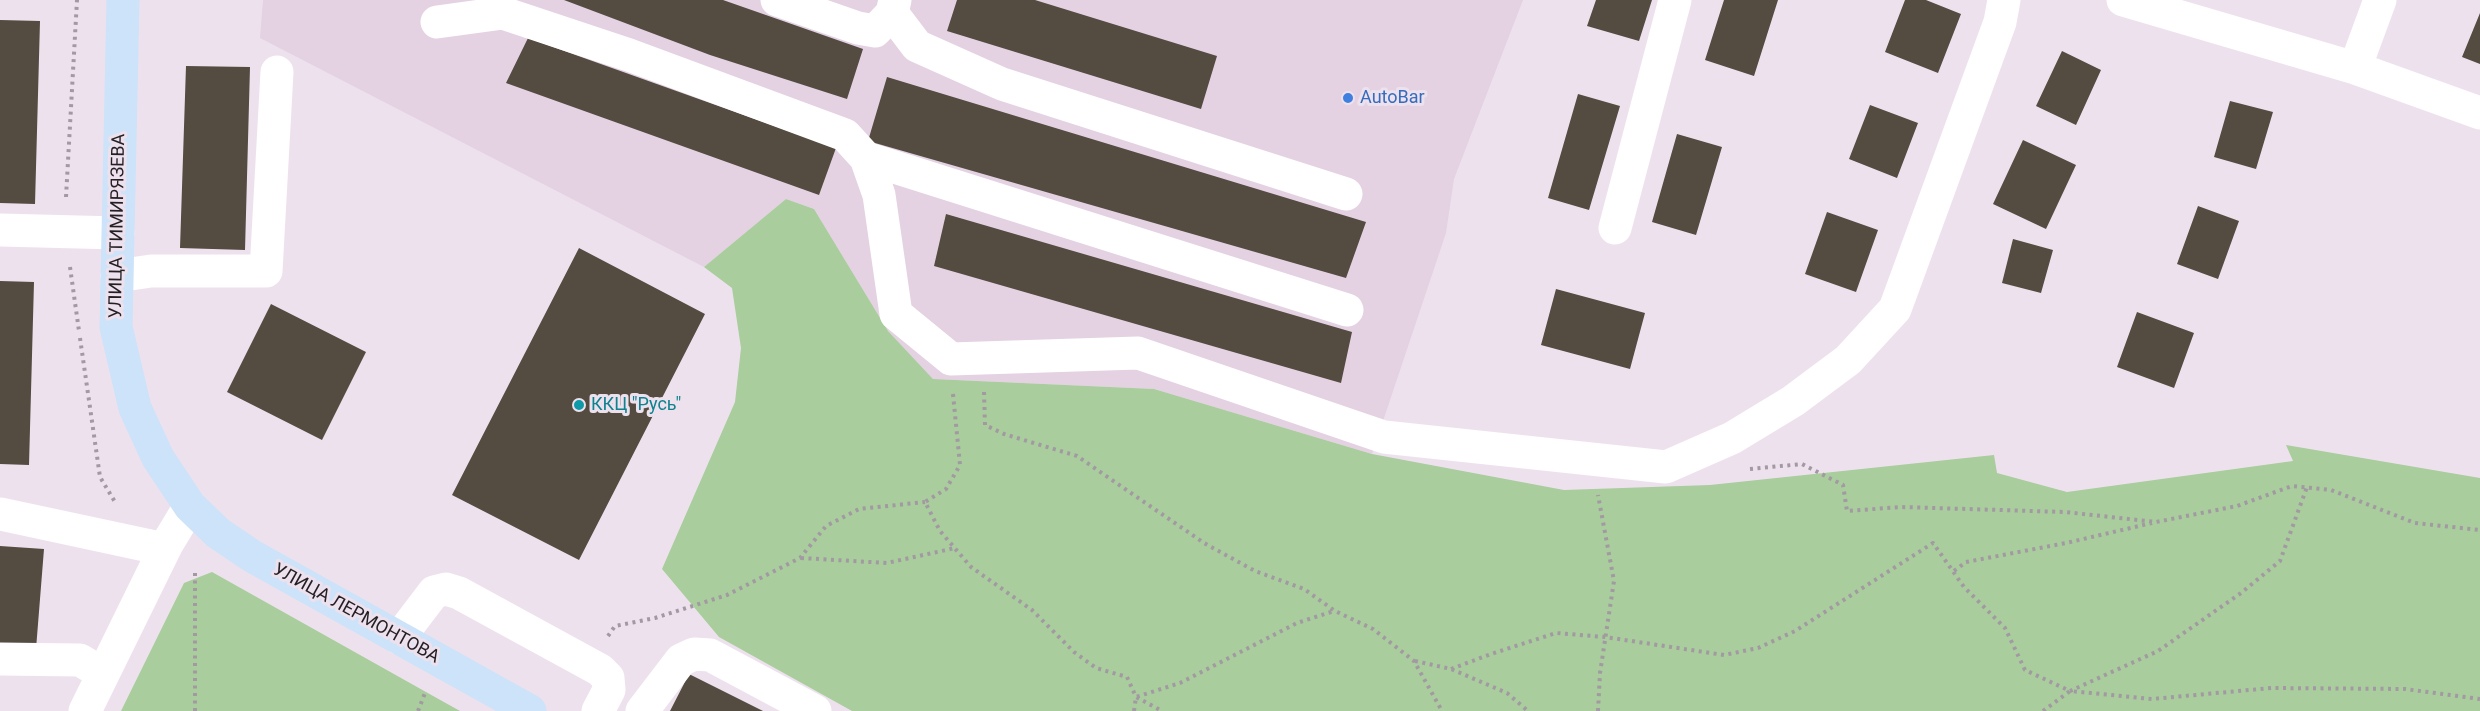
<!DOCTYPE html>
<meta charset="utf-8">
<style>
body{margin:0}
canvas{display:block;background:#ede1ed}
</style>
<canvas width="2480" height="711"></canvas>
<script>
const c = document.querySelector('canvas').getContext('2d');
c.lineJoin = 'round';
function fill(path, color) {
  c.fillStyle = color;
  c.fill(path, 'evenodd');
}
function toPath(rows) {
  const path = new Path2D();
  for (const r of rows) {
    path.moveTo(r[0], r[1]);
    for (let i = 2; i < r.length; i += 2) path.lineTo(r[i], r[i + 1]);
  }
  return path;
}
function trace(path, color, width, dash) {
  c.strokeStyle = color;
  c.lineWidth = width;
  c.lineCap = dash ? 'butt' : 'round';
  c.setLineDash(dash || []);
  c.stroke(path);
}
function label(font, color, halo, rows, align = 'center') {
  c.font = font + ' Roboto,sans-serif';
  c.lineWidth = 6;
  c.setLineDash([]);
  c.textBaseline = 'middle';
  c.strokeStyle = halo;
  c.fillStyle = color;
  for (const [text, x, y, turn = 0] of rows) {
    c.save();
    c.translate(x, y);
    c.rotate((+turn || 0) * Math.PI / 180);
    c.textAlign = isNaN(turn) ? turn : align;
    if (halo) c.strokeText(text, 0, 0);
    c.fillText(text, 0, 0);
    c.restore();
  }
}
fill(toPath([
 [263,0,1523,0,1454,179,1446,233,1372,454,1154,389,933,379,888,331,814,209,786,199,704,267,260,38]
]), '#e4d2e3');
fill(toPath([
 [786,199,814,209,888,331,933,379,1154,389,1372,454,1564,490,1710,485,1994,455,1997,473,2067,492,2293,461,2286,445,2480,478,2480,711,852,711,719,637,662,569,735,402,741,348,732,288,704,267],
 [212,572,426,692,460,711,121,711,184,583]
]), '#a9cd9d');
fill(toPath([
 [564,0,723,0,863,49,847,99,710,55],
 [957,0,1035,0,1217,56,1201,109,947,31],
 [1596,0,1652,0,1639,41,1587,26],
 [1724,0,1778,0,1754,76,1705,60],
 [1905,0,1926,0,1961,14,1938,73,1885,52],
 [2480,13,2480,64,2462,57],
 [0,20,40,21,35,204,0,203],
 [528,38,836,148,819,195,506,83],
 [2062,51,2101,70,2076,125,2036,106],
 [186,66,250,67,245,250,180,248],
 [887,77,1366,222,1346,278,868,141],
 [1578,94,1620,106,1589,210,1548,198],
 [2230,101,2273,112,2256,169,2214,157],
 [1870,105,1918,123,1897,178,1849,159],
 [1677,134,1722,147,1696,235,1652,222],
 [2023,140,2076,165,2046,229,1993,204],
 [2198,206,2239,221,2218,279,2177,264],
 [1827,212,1878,230,1856,292,1805,274],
 [946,214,1352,332,1341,383,934,266],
 [2013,239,2053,250,2041,293,2002,283],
 [579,248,705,314,579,560,452,495],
 [0,281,34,282,29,465,0,464],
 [1556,289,1645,313,1630,369,1541,345],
 [271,304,366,352,322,440,227,392],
 [2137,312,2194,333,2174,388,2117,367],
 [0,546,44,549,36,649,0,646],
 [689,674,763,711,670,711]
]), '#544b41');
trace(toPath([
 [66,197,77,0],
 [70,267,79,331],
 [80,338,100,477,115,502],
 [984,392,985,425,1004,434,1077,456,1204,543,1255,571,1304,589,1335,611,1373,629,1414,661,1442,711],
 [953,394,960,465,946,489,925,502,940,531,971,567,1032,610,1074,652,1096,668,1127,677,1136,697,1162,711],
 [1750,469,1802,464,1843,485,1847,511,1901,507,2065,512,2156,522,2237,506,2292,486,2331,490,2415,523,2480,530],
 [801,558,887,563,955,548],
 [1954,571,1966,562,2066,543,2152,523],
 [608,636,615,626,655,618,727,595,800,558,826,526,859,509,925,502],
 [1415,661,1451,669,1507,693,1528,711],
 [1451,669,1491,654,1556,633,1605,637,1724,655,1758,648,1795,631,1933,543,1964,587,2005,628,2025,670,2070,691,2158,651,2241,593,2280,561,2307,487],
 [195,711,195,569],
 [418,711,425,693],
 [1134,711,1136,697,1180,683,1297,623,1334,611],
 [1598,711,1600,673,1614,581,1598,495],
 [2043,711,2070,691,2152,699,2271,688,2405,689,2480,699]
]), '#a299a2', 4, [3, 4.5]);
trace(toPath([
 [777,0,858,28,875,31,892,13,895,0],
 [2123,0,2355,68,2480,113],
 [892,13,917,46,1002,84,1346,194],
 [437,22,503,13,629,55,845,135,866,158,879,195,896,314,951,359,1138,353,1384,437,1666,467,1732,438,1793,401,1848,360,1895,309,2000,22,2004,0],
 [2355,68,2380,0],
 [866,158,1347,310],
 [1615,228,1675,0],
 [0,230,118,233],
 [117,276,151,271,266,271,277,72],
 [0,514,164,549],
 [399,638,434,592,446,589,459,593,600,670,608,678,609,690,598,711],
 [0,659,80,660,103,674],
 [85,711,167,544,190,506],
 [642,711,681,660,694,654,710,655,815,711]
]), '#fff', 33);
trace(toPath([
 [123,0,116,327,135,408,158,458,190,506,218,533,252,556,530,711]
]), '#cce3f9', 33);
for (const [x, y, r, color] of [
 [1348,98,6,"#3f7fe0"],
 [579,405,6,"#0f9aa8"]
]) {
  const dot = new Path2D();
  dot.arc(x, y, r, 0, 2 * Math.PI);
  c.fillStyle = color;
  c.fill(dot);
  trace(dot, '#ede1ed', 2);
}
label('18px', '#366cbe', '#ede1ed', [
 ["AutoBar",1360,98]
], 'left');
label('18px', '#231f23', '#ede1ed', [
 ["УЛИЦА ТИМИРЯЗЕВА",118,226,-89],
 ["УЛИЦА ЛЕРМОНТОВА",356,614,29]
]);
label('18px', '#0d838f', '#ede1ed', [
 ["ККЦ \"Русь\"",591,405]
], 'left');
</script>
